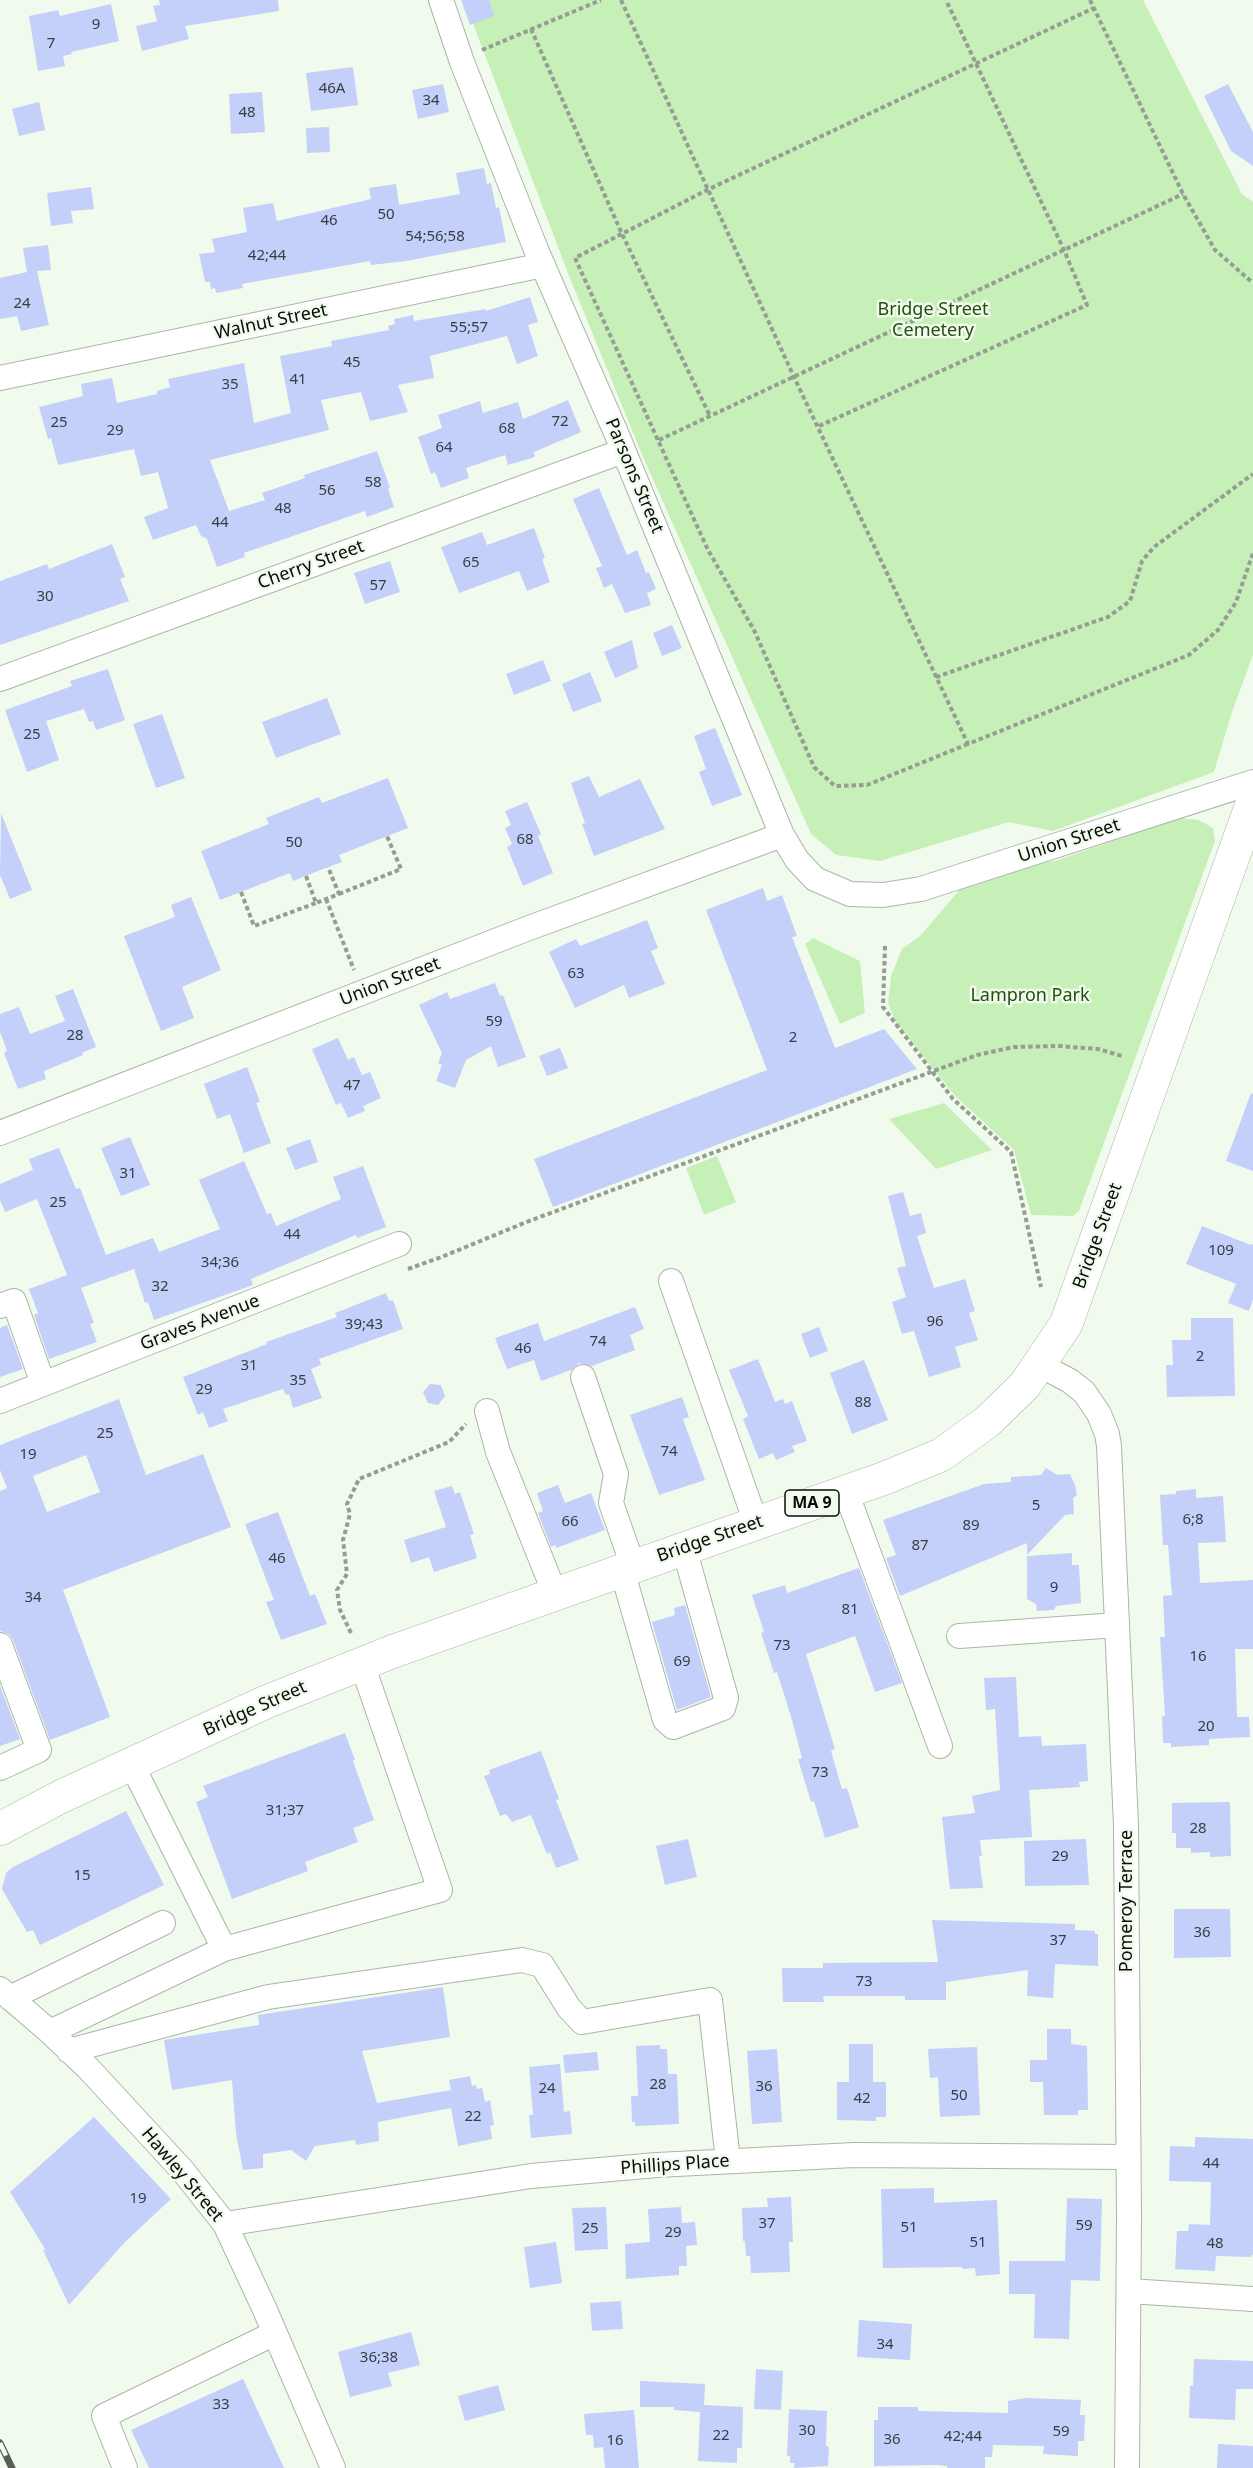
<!DOCTYPE html>
<style>
body{margin:0}
canvas{display:block;background:#f1fbed}
</style>
<canvas width="1253" height="2468"></canvas>
<script>
const c = document.querySelector('canvas').getContext('2d');
c.lineJoin = 'round';
function fill(path, color) {
  c.fillStyle = color;
  c.fill(path, 'evenodd');
}
function toPath(rows) {
  const path = new Path2D();
  for (const r of rows) {
    path.moveTo(r[0], r[1]);
    for (let i = 2; i < r.length; i += 2) path.lineTo(r[i], r[i + 1]);
  }
  return path;
}
function trace(path, color, width, dash) {
  c.strokeStyle = color;
  c.lineWidth = width;
  c.lineCap = dash ? 'butt' : 'round';
  c.setLineDash(dash || []);
  c.stroke(path);
}
function label(font, color, halo, rows, align = 'center') {
  c.font = font + ' "Noto Sans",sans-serif';
  c.lineWidth = 5;
  c.setLineDash([]);
  c.textBaseline = 'middle';
  c.strokeStyle = halo;
  c.fillStyle = color;
  for (const [text, x, y, turn = 0] of rows) {
    c.save();
    c.translate(x, y);
    c.rotate((+turn || 0) * Math.PI / 180);
    c.textAlign = isNaN(turn) ? turn : align;
    if (halo) c.strokeText(text, 0, 0);
    c.fillText(text, 0, 0);
    c.restore();
  }
}
fill(toPath([
 [464,0,1143,0,1242,194,1253,202,1253,655,1232,712,1214,772,1053,831,1009,822,880,861,836,855,811,834,643,457,569,276],
 [1180,818,1199,820,1213,828,1215,841,1079,1211,1073,1216,1031,1215,1014,1150,955,1096,895,1021,888,1003,891,976,902,949,920,936,968,880,1012,868,1055,861],
 [813,938,860,961,865,1013,840,1024,805,944],
 [944,1103,992,1150,936,1169,889,1119],
 [717,1156,736,1202,704,1215,686,1168]
]), '#c7f0b8');
fill(toPath([
 [159,0,278,0,279,11,185,26,189,39,142,51,136,26,157,21,153,6,160,5],
 [461,0,489,0,494,16,470,25],
 [111,4,119,41,71,52,72,54,63,56,65,66,38,71,29,16,58,10,60,16],
 [353,67,358,105,311,111,306,73],
 [443,84,449,112,418,119,412,90],
 [1228,84,1253,132,1253,166,1231,151,1204,96],
 [262,92,265,132,231,134,229,94],
 [39,102,45,130,19,136,12,109],
 [329,127,330,152,307,153,306,128],
 [484,168,487,184,491,183,496,208,499,207,506,242,406,261,371,265,370,261,242,284,243,288,216,293,215,288,211,289,210,282,205,282,199,254,215,252,212,239,247,232,243,208,273,203,277,221,371,199,369,188,396,184,399,205,460,194,456,173],
 [91,187,94,209,71,211,73,223,51,226,47,193],
 [48,245,51,270,37,271,49,325,21,331,17,316,0,319,0,278,27,272,23,248],
 [530,297,538,322,528,325,538,356,517,364,507,336,430,356,434,378,398,385,408,412,370,421,361,392,321,400,329,430,210,460,229,511,265,500,262,493,305,478,304,475,377,451,390,488,388,489,394,507,367,517,365,511,244,553,245,557,217,567,207,539,201,536,196,525,153,540,144,517,168,508,158,472,141,476,134,449,58,465,51,438,48,439,39,407,83,396,81,384,112,378,117,403,157,394,157,391,170,387,168,379,244,363,254,423,291,413,280,356,332,346,331,341,389,330,388,326,395,324,394,319,413,315,414,321,486,309,486,311],
 [568,400,581,432,534,452,535,457,508,465,505,455,466,468,469,478,441,488,435,472,431,474,418,437,442,428,438,415,480,401,483,413,518,402,523,419],
 [599,488,627,555,637,550,646,573,649,572,656,589,647,593,651,605,625,613,612,584,604,588,596,568,602,566,573,499],
 [534,528,545,558,542,559,550,582,527,591,519,571,459,593,441,547,482,532,487,545],
 [112,544,125,577,120,579,129,601,0,645,0,581,47,564,49,569],
 [390,561,400,592,365,604,354,573],
 [672,625,682,648,662,656,653,633],
 [632,640,638,668,615,678,604,652],
 [543,660,551,681,514,695,506,674],
 [108,669,125,720,96,730,93,721,89,722,84,709,46,721,59,760,27,772,5,710,72,686,70,681],
 [590,672,602,701,573,712,562,684],
 [327,698,341,734,276,758,262,722],
 [162,714,185,778,156,788,133,724],
 [715,728,742,795,712,806,699,772,706,769,694,736],
 [589,776,599,797,640,779,665,829,594,856,582,824,585,823,571,783],
 [388,778,408,828,339,855,342,862,328,867,293,881,290,873,220,900,201,851,269,824,266,818,319,797,322,803],
 [527,802,541,834,538,836,553,873,523,886,507,847,512,844,505,828,511,825,505,811],
 [1,813,32,890,10,899,0,875],
 [763,888,767,901,782,895,797,936,792,937,835,1048,884,1029,917,1069,553,1207,534,1159,767,1070,706,910],
 [191,897,221,970,182,987,194,1018,161,1031,124,936,175,917,171,905],
 [647,920,658,948,651,951,665,984,629,998,624,985,575,1008,549,952,576,939,580,946],
 [495,983,500,996,503,995,526,1057,498,1067,491,1046,466,1060,455,1088,436,1081,442,1065,438,1063,442,1053,419,1005,447,992,450,999],
 [73,989,96,1047,82,1053,83,1055,44,1071,46,1079,18,1089,4,1053,7,1051,0,1032,0,1014,19,1007,30,1034,65,1021,55,996],
 [338,1038,348,1060,354,1057,362,1075,370,1072,381,1098,363,1106,365,1111,348,1118,341,1103,336,1105,312,1049],
 [560,1048,568,1068,547,1076,539,1056],
 [247,1067,260,1102,256,1103,271,1143,244,1153,230,1114,217,1119,204,1084],
 [1251,1093,1253,1094,1253,1171,1226,1161],
 [130,1137,150,1185,121,1196,101,1148],
 [310,1139,318,1162,295,1170,286,1148],
 [59,1148,76,1189,80,1188,106,1255,153,1238,159,1252,220,1229,199,1180,244,1161,267,1214,271,1213,276,1226,341,1199,333,1177,363,1166,386,1227,357,1238,356,1235,251,1279,253,1285,154,1320,148,1302,145,1303,134,1269,81,1288,94,1323,90,1324,97,1342,49,1359,34,1315,38,1313,29,1289,67,1275,37,1199,5,1212,0,1200,0,1184,33,1170,29,1159],
 [903,1192,910,1216,921,1213,926,1233,917,1236,934,1288,965,1279,975,1311,969,1313,978,1340,955,1347,961,1367,929,1377,914,1331,902,1334,892,1302,906,1297,897,1268,906,1266,888,1196],
 [1202,1226,1251,1245,1253,1244,1253,1299,1249,1311,1228,1303,1236,1284,1186,1264],
 [386,1293,389,1301,393,1300,403,1329,319,1359,321,1365,311,1369,322,1398,293,1408,289,1394,286,1395,283,1389,223,1409,228,1421,209,1428,203,1412,198,1415,183,1377,267,1344,266,1342,337,1317,335,1313],
 [635,1307,644,1329,630,1335,635,1350,592,1366,579,1363,571,1370,541,1381,534,1360,507,1369,495,1338,538,1323,544,1341],
 [1191,1318,1233,1318,1235,1396,1167,1397,1166,1365,1173,1365,1172,1340,1191,1340],
 [7,1325,23,1369,0,1377,0,1328],
 [819,1327,828,1351,810,1358,801,1334],
 [758,1359,775,1402,783,1399,785,1404,792,1401,807,1441,792,1446,795,1452,776,1460,773,1453,759,1459,743,1419,748,1416,729,1370],
 [864,1360,888,1420,852,1434,830,1373],
 [430,1384,441,1385,445,1396,438,1405,428,1403,423,1392],
 [682,1397,689,1417,683,1419,705,1480,659,1495,630,1415],
 [119,1399,146,1475,203,1454,231,1527,63,1590,110,1717,50,1740,13,1640,9,1634,0,1631,0,1491,7,1488,0,1470,0,1445],
 [86,1455,100,1492,47,1512,33,1476],
 [1046,1468,1057,1475,1070,1474,1075,1485,1077,1495,1073,1498,1074,1514,1065,1515,1027,1555,1027,1543,900,1596,886,1558,896,1555,883,1520,984,1484,1011,1482,1011,1477,1041,1475],
 [558,1485,565,1503,591,1493,605,1530,556,1548,556,1545,551,1547,538,1513,543,1511,537,1493],
 [452,1486,455,1494,460,1492,474,1534,470,1535,477,1558,434,1572,429,1557,411,1563,404,1540,446,1527,434,1491],
 [1196,1489,1196,1498,1223,1496,1226,1542,1198,1543,1200,1583,1253,1580,1253,1649,1235,1649,1237,1717,1249,1717,1250,1737,1209,1739,1209,1745,1171,1747,1171,1743,1163,1743,1162,1716,1165,1716,1160,1637,1165,1637,1163,1596,1172,1595,1168,1545,1163,1545,1160,1495,1176,1494,1176,1491],
 [278,1512,310,1596,315,1594,327,1624,281,1640,266,1602,274,1600,245,1524],
 [1072,1553,1072,1565,1079,1565,1081,1603,1056,1606,1054,1610,1037,1611,1036,1604,1027,1599,1027,1556],
 [859,1568,902,1683,875,1692,855,1636,806,1654,835,1749,831,1751,842,1789,847,1788,859,1827,825,1838,814,1801,811,1802,798,1759,802,1758,792,1720,777,1672,774,1673,761,1633,764,1632,752,1595,785,1585,787,1593],
 [685,1605,711,1697,677,1710,652,1622,675,1615,674,1608],
 [1016,1677,1019,1737,1041,1736,1042,1746,1086,1744,1088,1781,1079,1782,1080,1787,1029,1790,1032,1837,980,1840,982,1856,979,1856,983,1888,950,1889,942,1817,975,1813,972,1796,1000,1790,995,1709,986,1710,984,1678],
 [0,1686,20,1739,0,1746],
 [345,1733,355,1760,353,1761,374,1820,353,1828,358,1842,305,1862,308,1871,232,1899,196,1802,208,1797,203,1786],
 [541,1751,559,1799,556,1800,579,1860,556,1868,550,1852,547,1854,531,1815,512,1822,506,1814,500,1816,484,1776,490,1774,489,1770],
 [1230,1802,1231,1856,1210,1857,1210,1852,1191,1853,1191,1848,1176,1848,1176,1833,1172,1833,1172,1803],
 [126,1811,164,1885,40,1945,33,1930,27,1932,2,1889,6,1873,13,1867],
 [688,1839,697,1877,665,1885,656,1846],
 [1086,1839,1089,1885,1025,1886,1024,1841],
 [1174,1909,1230,1909,1231,1957,1174,1958],
 [932,1920,1075,1924,1075,1930,1095,1931,1095,1934,1098,1934,1098,1966,1055,1964,1053,1998,1027,1996,1028,1970,946,1982,946,2000,905,2000,905,1996,823,1996,824,2002,783,2002,782,1968,823,1968,823,1963,938,1962],
 [443,1987,450,2037,362,2051,377,2103,451,2090,449,2080,470,2076,472,2086,476,2085,477,2089,482,2088,485,2102,490,2100,494,2125,490,2126,492,2139,458,2146,451,2108,378,2122,379,2141,356,2145,355,2140,315,2146,306,2161,291,2150,263,2154,263,2168,243,2170,236,2134,232,2080,172,2090,164,2040,259,2025,258,2015],
 [1047,2029,1071,2029,1071,2044,1087,2046,1088,2110,1078,2110,1078,2115,1044,2115,1043,2082,1030,2082,1030,2060,1047,2060],
 [849,2044,873,2044,873,2082,886,2082,886,2117,876,2117,876,2121,837,2120,837,2082,849,2082],
 [660,2045,660,2049,667,2049,668,2074,677,2074,679,2124,635,2126,635,2122,632,2122,631,2096,638,2096,636,2046],
 [977,2047,980,2115,940,2117,938,2077,930,2078,928,2049],
 [777,2049,782,2122,752,2124,747,2051],
 [597,2052,599,2070,565,2073,563,2055],
 [560,2064,564,2112,570,2111,572,2134,531,2138,529,2115,533,2115,529,2067],
 [94,2117,171,2199,125,2242,69,2305,43,2250,45,2249,10,2192],
 [1195,2137,1253,2139,1253,2254,1251,2257,1216,2256,1215,2271,1175,2269,1177,2231,1188,2231,1189,2224,1210,2225,1211,2182,1169,2181,1170,2146,1195,2147],
 [934,2188,934,2203,997,2200,1000,2274,976,2276,975,2268,962,2269,962,2267,883,2268,881,2189],
 [791,2197,793,2242,789,2242,790,2272,751,2273,750,2256,746,2256,745,2241,743,2241,742,2208,768,2207,767,2198],
 [1067,2198,1102,2199,1100,2281,1071,2280,1069,2339,1034,2338,1035,2294,1009,2294,1009,2261,1065,2261],
 [606,2207,608,2249,575,2251,572,2208],
 [681,2207,682,2223,695,2222,697,2245,686,2246,687,2266,679,2266,679,2275,626,2279,625,2244,650,2242,648,2209],
 [556,2242,562,2283,530,2288,524,2247],
 [621,2301,623,2329,592,2331,590,2303],
 [859,2320,912,2324,910,2360,857,2357],
 [411,2332,420,2365,388,2373,392,2386,350,2397,338,2352],
 [1194,2359,1253,2361,1253,2389,1236,2389,1235,2420,1189,2418,1190,2386,1193,2386],
 [756,2369,783,2371,781,2410,754,2409],
 [243,2379,284,2468,149,2468,131,2430],
 [640,2381,705,2384,704,2405,743,2407,742,2448,737,2448,737,2463,698,2461,700,2412,674,2410,674,2407,640,2407],
 [498,2385,505,2410,465,2421,458,2396],
 [1026,2398,1081,2400,1080,2415,1085,2415,1084,2441,1078,2441,1078,2456,1043,2454,1044,2446,993,2445,992,2457,985,2457,985,2468,947,2468,947,2466,937,2465,874,2466,874,2420,878,2420,878,2407,918,2407,918,2411,1008,2413,1008,2401],
 [789,2409,827,2411,826,2446,829,2447,828,2466,794,2468,795,2463,790,2463,790,2456,787,2456],
 [634,2410,639,2468,605,2468,603,2447,594,2448,593,2435,586,2435,584,2414],
 [1218,2444,1253,2446,1253,2468,1217,2468]
]), '#c4cffa');
const minor = toPath([
 [441,0,462,62,537,252,617,435,782,835,797,860,815,879,850,894,883,895,921,889,1253,782],
 [0,378,543,265],
 [0,679,623,451],
 [0,1133,529,928,782,835],
 [671,1281,756,1523],
 [0,1306,14,1301,43,1384],
 [1040,1365,1070,1381,1084,1392,1099,1414,1107,1434,1109,1446,1126,1825,1129,2218,1127,2468],
 [583,1377,616,1474,611,1503,633,1566],
 [0,1401,399,1244],
 [487,1411,498,1452,555,1594],
 [846,1492,940,1746],
 [622,1570,665,1720,673,1727,723,1708,726,1698,684,1548],
 [959,1636,1117,1625],
 [0,1645,39,1750,0,1768],
 [224,1949,440,1890,362,1664],
 [0,1989,50,2032,88,2068,183,2171,225,2224,265,2310,333,2468],
 [10,1998,163,1923],
 [50,2032,224,1949,132,1765],
 [69,2051,268,1997,522,1960,542,1965,569,2008,582,2022,710,2000,728,2161],
 [225,2224,531,2176,657,2165,854,2155,1128,2157],
 [1129,2291,1253,2299],
 [125,2468,104,2416,275,2333]
]);
const highway = toPath([
 [0,1829,60,1797,266,1702,394,1651,885,1478,941,1455,987,1422,1025,1385,1066,1324,1253,801]
]);
trace(minor, '#abb5a8', 26);
trace(highway, '#abb5a8', 34);
trace(toPath([
 [621,0,794,377,968,744,1189,655,1218,630,1236,602,1253,553],
 [1090,0,1183,194,1215,250,1253,283],
 [531,29,622,234,710,416],
 [482,50,601,0],
 [819,426,1087,305,1064,250,946,0],
 [659,440,1183,194],
 [936,677,1108,617,1130,601,1142,561,1154,547,1253,474],
 [968,744,867,785,835,786,814,767,754,630,708,550,575,258,707,190,1094,8],
 [306,876,316,903,339,894,328,867],
 [241,892,254,926,316,903],
 [339,894,401,869,387,836],
 [326,899,354,970],
 [885,946,883,1007,953,1099,1011,1152,1041,1287],
 [408,1269,439,1258,529,1221,977,1055,1014,1047,1058,1046,1098,1049,1122,1056],
 [351,1633,340,1610,337,1590,347,1574,343,1540,350,1514,347,1504,359,1479,449,1442,466,1424]
]), '#969d93', 4, [4.5, 3]);
trace(minor, '#fff', 24);
trace(highway, '#fff', 33);
const rail = toPath([
 [0,2443,12,2468]
]);
trace(rail, '#585e56', 7);
trace(rail, '#f1fbed', 4.5, [14]);
label('15px', '#383d44', null, [
 ["9",96,25],
 ["7",51,44],
 ["46A",332,89],
 ["34",431,101],
 ["48",247,113],
 ["50",386,215],
 ["46",329,221],
 ["54;56;58",435,237],
 ["42;44",267,256],
 ["24",22,304],
 ["55;57",469,328],
 ["45",352,363],
 ["41",298,380],
 ["35",230,385],
 ["72",560,422],
 ["25",59,423],
 ["68",507,429],
 ["29",115,431],
 ["64",444,448],
 ["58",373,483],
 ["56",327,491],
 ["48",283,509],
 ["44",220,523],
 ["65",471,563],
 ["57",378,586],
 ["30",45,597],
 ["25",32,735],
 ["68",525,840],
 ["50",294,843],
 ["63",576,974],
 ["59",494,1022],
 ["28",75,1036],
 ["2",793,1038],
 ["47",352,1086],
 ["31",128,1174],
 ["25",58,1203],
 ["44",292,1235],
 ["109",1221,1251],
 ["34;36",220,1263],
 ["32",160,1287],
 ["96",935,1322],
 ["39;43",364,1325],
 ["74",598,1342],
 ["46",523,1349],
 ["2",1200,1357],
 ["31",249,1366],
 ["35",298,1381],
 ["29",204,1390],
 ["88",863,1403],
 ["25",105,1434],
 ["74",669,1452],
 ["19",28,1455],
 ["5",1036,1506],
 ["6;8",1193,1520],
 ["66",570,1522],
 ["89",971,1526],
 ["87",920,1546],
 ["46",277,1559],
 ["9",1054,1588],
 ["34",33,1598],
 ["81",850,1610],
 ["73",782,1646],
 ["16",1198,1657],
 ["69",682,1662],
 ["20",1206,1727],
 ["73",820,1773],
 ["31;37",285,1811],
 ["28",1198,1829],
 ["29",1060,1857],
 ["15",82,1876],
 ["36",1202,1933],
 ["37",1058,1941],
 ["73",864,1982],
 ["28",658,2085],
 ["36",764,2087],
 ["24",547,2089],
 ["50",959,2096],
 ["42",862,2099],
 ["22",473,2117],
 ["44",1211,2164],
 ["19",138,2199],
 ["37",767,2224],
 ["59",1084,2226],
 ["51",909,2228],
 ["25",590,2229],
 ["29",673,2233],
 ["51",978,2243],
 ["48",1215,2244],
 ["34",885,2345],
 ["36;38",379,2358],
 ["33",221,2405],
 ["30",807,2431],
 ["59",1061,2432],
 ["22",721,2436],
 ["42;44",963,2437],
 ["36",892,2440],
 ["16",615,2441]
]);
for (const [x, y, w] of [
 [812,1503,54]
]) {
  const box = new Path2D();
  box.roundRect(x - w / 2, y - 13, w, 26, 4.5);
  c.fillStyle = '#f1fbed';
  c.fill(box);
  trace(box, '#090c08', 1.5);
}
label('bold 16px', '#090c08', null, [
 ["MA 9",812,1503]
]);
label('18px', '#234f0c', '#f1fbed', [
 ["Bridge Street",933,310],
 ["Cemetery",933,331],
 ["Lampron Park",1030,996]
]);
label('18px', '#090c08', '#f1fbed', [
 ["Walnut Street",271,322,-12],
 ["Parsons Street",634,476,67],
 ["Cherry Street",311,565,-20],
 ["Union Street",1069,841,-18],
 ["Union Street",390,982,-21],
 ["Bridge Street",1098,1236,-70],
 ["Graves Avenue",200,1323,-21],
 ["Bridge Street",710,1539,-19],
 ["Bridge Street",255,1709,-24],
 ["Pomeroy Terrace",1127,1901,-90],
 ["Phillips Place",675,2165,-4],
 ["Hawley Street",182,2175,50]
]);
</script>
